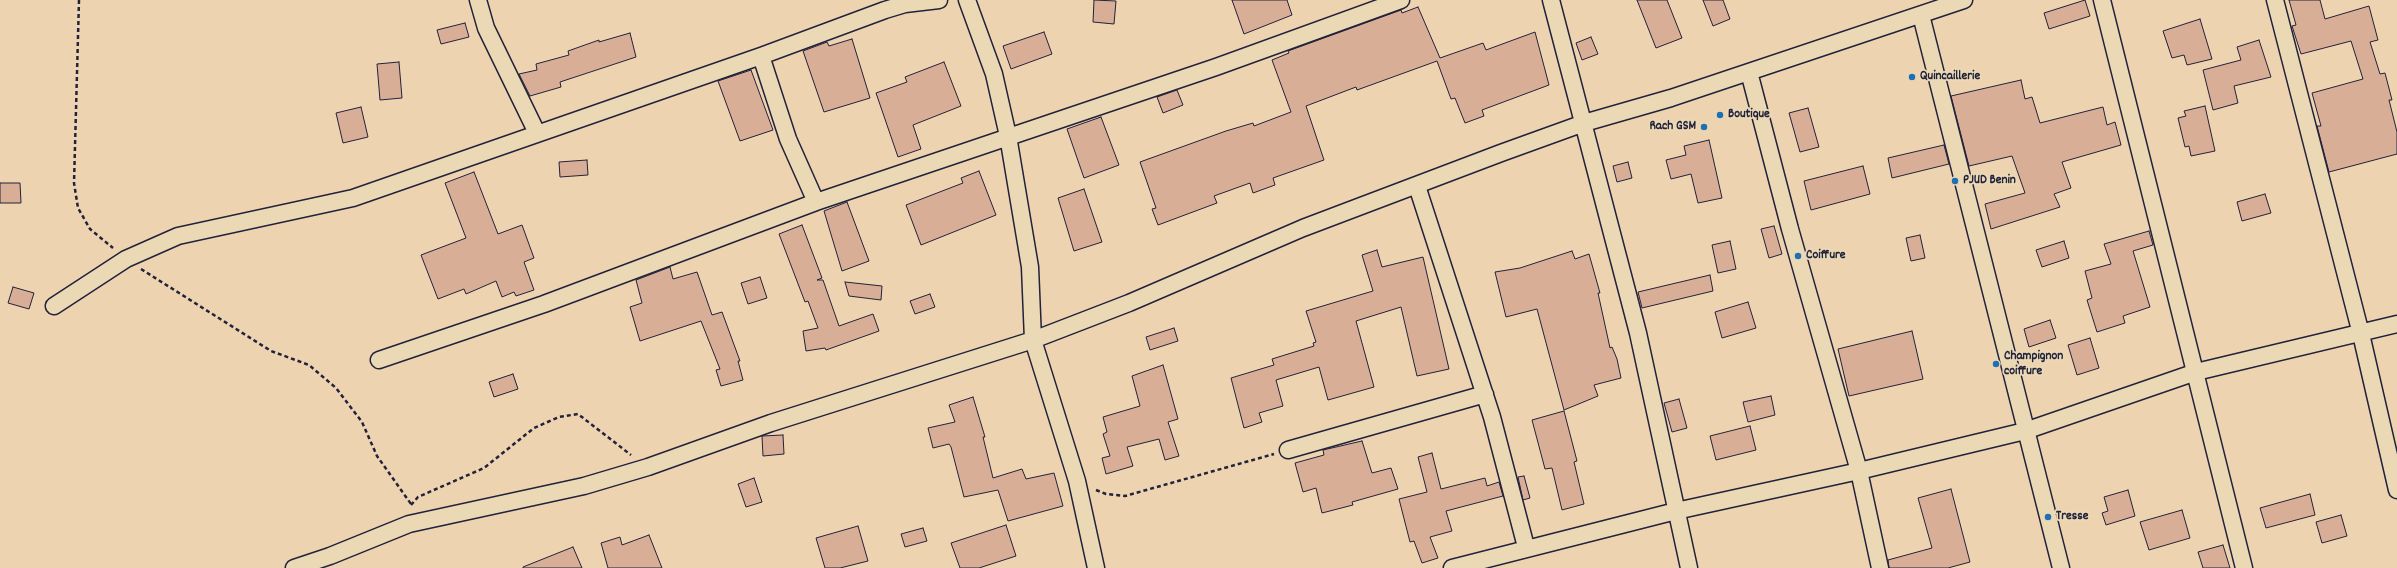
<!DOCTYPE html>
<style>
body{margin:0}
canvas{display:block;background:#eed3b1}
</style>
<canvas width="2397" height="568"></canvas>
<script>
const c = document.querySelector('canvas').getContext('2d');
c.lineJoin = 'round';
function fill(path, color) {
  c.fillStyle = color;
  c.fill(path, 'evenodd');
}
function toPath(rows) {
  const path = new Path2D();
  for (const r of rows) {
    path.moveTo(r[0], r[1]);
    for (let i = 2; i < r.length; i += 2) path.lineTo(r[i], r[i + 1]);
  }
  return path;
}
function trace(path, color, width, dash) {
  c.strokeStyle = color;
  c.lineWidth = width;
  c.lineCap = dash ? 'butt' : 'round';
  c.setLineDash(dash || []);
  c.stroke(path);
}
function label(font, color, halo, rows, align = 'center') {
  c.font = font + ' Dekko,sans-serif';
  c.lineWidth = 3.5;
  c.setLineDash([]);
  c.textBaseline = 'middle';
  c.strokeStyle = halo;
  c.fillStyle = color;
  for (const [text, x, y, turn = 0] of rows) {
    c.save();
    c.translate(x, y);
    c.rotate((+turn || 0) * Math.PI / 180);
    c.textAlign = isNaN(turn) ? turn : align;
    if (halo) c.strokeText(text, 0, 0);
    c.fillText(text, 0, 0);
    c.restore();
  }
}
const building = toPath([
 [1094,0,1116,1,1114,24,1093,22,1094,0],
 [1232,0,1287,0,1292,15,1244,34,1232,0],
 [1637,0,1667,0,1682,38,1656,48,1637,0],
 [1703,0,1723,0,1730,19,1713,26,1703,0],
 [2085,0,2090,16,2049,29,2044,13,2085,0],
 [2289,0,2320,0,2325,19,2369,6,2378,40,2370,42,2380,74,2385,73,2392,100,2389,100,2397,132,2397,154,2329,172,2317,126,2321,126,2312,93,2363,79,2351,41,2301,54,2292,26,2296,25,2289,0],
 [1418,7,1440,58,1483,43,1486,50,1535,32,1549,85,1482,110,1484,116,1465,123,1455,98,1451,99,1437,61,1357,90,1356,87,1306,106,1324,160,1273,178,1275,185,1253,193,1250,183,1214,196,1217,203,1158,225,1152,209,1156,208,1140,162,1226,131,1253,123,1254,126,1291,112,1272,60,1289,53,1288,51,1401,10,1402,13,1418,7],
 [2200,19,2212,59,2187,65,2184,55,2172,58,2163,31,2200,19],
 [465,23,469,37,441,44,437,30,465,23],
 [1044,32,1052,54,1011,69,1003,46,1044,32],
 [630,33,636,57,560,82,561,87,530,96,519,74,537,70,536,64,569,55,568,51,599,40,599,42,630,33],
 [1591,37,1598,54,1582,60,1576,43,1591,37],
 [852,39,870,98,824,112,803,51,827,42,829,46,852,39],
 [2259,40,2271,77,2234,86,2238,103,2213,110,2203,70,2241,60,2237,47,2259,40],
 [399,62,402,98,380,100,377,64,399,62],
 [944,62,961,106,913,125,921,149,898,157,876,93,907,82,905,77,944,62],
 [751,70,773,130,740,141,718,81,751,70],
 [2021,80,2025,99,2032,97,2040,123,2103,107,2107,125,2115,122,2121,145,2062,162,2071,188,2054,194,2060,207,1991,229,1985,204,2025,193,2012,156,1969,166,1951,96,2021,80],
 [1177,90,1183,105,1163,113,1157,97,1177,90],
 [2205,106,2215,151,2191,156,2189,146,2185,147,2178,118,2186,116,2184,111,2205,106],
 [361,107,368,137,343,143,336,113,361,107],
 [1808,108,1819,147,1800,152,1789,113,1808,108],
 [1101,117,1119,165,1084,178,1067,129,1101,117],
 [1709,140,1722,198,1698,203,1691,174,1671,179,1666,160,1686,155,1684,146,1709,140],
 [1944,145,1949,164,1892,178,1888,158,1944,145],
 [587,160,588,175,560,177,559,162,587,160],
 [1628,162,1632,178,1617,182,1613,166,1628,162],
 [1863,166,1870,194,1811,210,1804,181,1863,166],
 [979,171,996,215,921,245,906,205,963,183,961,178,979,171],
 [474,172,498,234,522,225,534,258,524,262,534,290,516,296,514,292,502,297,496,281,466,294,464,289,438,299,421,255,466,238,445,183,474,172],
 [0,183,20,183,21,203,0,203,0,183],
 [1084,189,1102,242,1074,251,1058,198,1084,189],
 [2265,194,2271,213,2242,221,2237,202,2265,194],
 [847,202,869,261,842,271,824,211,847,202],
 [802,225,822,278,817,280,823,280,839,326,873,314,879,331,826,350,825,348,806,351,803,331,818,328,808,301,805,302,779,234,802,225],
 [1774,226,1782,254,1769,258,1761,229,1774,226],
 [2149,231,2153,245,2133,251,2150,307,2123,316,2125,323,2097,332,2087,300,2092,298,2085,271,2111,264,2104,244,2149,231],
 [1920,235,1925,258,1911,261,1906,238,1920,235],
 [1730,241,1736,269,1718,273,1712,245,1730,241],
 [2064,241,2069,258,2042,267,2036,250,2064,241],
 [1377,250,1382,267,1423,257,1449,369,1417,376,1401,307,1356,321,1374,387,1328,400,1319,367,1276,380,1283,406,1259,413,1262,422,1244,428,1231,378,1274,365,1272,359,1314,346,1313,343,1316,342,1306,311,1373,291,1362,255,1377,250],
 [1572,251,1575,259,1589,254,1600,293,1598,293,1610,348,1612,347,1617,359,1621,378,1594,385,1598,396,1564,410,1537,309,1506,317,1495,272,1520,268,1572,251],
 [670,267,673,279,697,272,712,315,722,312,740,361,738,361,743,380,721,386,716,370,720,369,701,321,640,341,630,307,642,303,636,280,670,267],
 [1710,275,1713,291,1642,308,1638,292,1710,275],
 [760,277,767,298,748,304,741,283,760,277],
 [845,282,882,286,881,300,849,296,845,282],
 [13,287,34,293,29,309,8,303,13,287],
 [930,294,935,307,915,314,910,301,930,294],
 [1748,302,1756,328,1722,338,1715,312,1748,302],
 [2050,320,2056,338,2029,347,2024,329,2050,320],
 [1174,328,1178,341,1150,350,1146,337,1174,328],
 [1912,331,1923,379,1849,396,1838,349,1912,331],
 [2090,338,2099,368,2077,375,2068,345,2090,338],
 [1163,365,1178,419,1168,422,1179,456,1165,460,1159,439,1127,447,1133,466,1106,474,1102,458,1110,456,1103,434,1107,432,1103,417,1140,406,1132,376,1163,365],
 [513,374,518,389,494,397,489,382,513,374],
 [1771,396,1775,415,1748,422,1743,402,1771,396],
 [973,397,985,437,983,437,993,478,1022,469,1026,479,1054,473,1063,506,1008,521,998,490,964,497,951,447,949,444,933,448,928,428,955,422,949,405,973,397],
 [1679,399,1687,428,1672,432,1664,403,1679,399],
 [1564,411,1577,461,1574,462,1584,504,1562,510,1552,468,1545,469,1532,420,1564,411],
 [1750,426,1756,450,1716,460,1710,436,1750,426],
 [783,435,784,454,763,456,762,436,783,435],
 [1362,441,1372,473,1391,468,1398,489,1352,502,1353,505,1322,513,1316,488,1303,492,1295,463,1324,455,1323,450,1362,441],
 [1432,453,1441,489,1485,478,1487,486,1499,482,1503,496,1446,511,1452,531,1430,537,1438,558,1422,563,1414,541,1410,542,1399,499,1427,492,1418,457,1432,453],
 [1524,476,1530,498,1523,500,1518,477,1524,476],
 [754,478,762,502,746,507,738,484,754,478],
 [1951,489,1970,562,1948,568,1889,568,1888,560,1932,548,1918,498,1951,489],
 [2128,490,2135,516,2106,525,2102,513,2108,511,2104,497,2128,490],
 [2310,494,2315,515,2266,528,2260,508,2310,494],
 [2182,510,2190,538,2149,550,2140,522,2182,510],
 [2341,515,2347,536,2322,543,2316,522,2341,515],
 [1006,525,1016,556,979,568,960,568,951,543,1006,525],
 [858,526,868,561,840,568,825,568,816,538,858,526],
 [923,528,927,541,905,547,901,534,923,528],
 [649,535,662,568,608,568,601,543,620,537,622,545,649,535],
 [2223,545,2230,568,2203,568,2198,552,2223,545],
 [573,547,582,568,523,568,523,567,573,547]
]);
fill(building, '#d8ae96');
trace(building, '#22223b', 1);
const street = toPath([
 [478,0,486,28,537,133],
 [967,0,994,74,1008,136,1030,267,1033,340,1077,481,1096,568],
 [1551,0,1638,333,1689,568],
 [2102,0,2244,568],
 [2275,0,2361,334,2397,490],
 [1921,15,2061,568],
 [761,56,788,139,816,202,1216,67,1401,0],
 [1749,72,1790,229,1859,471,1880,568],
 [1417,186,1492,417,1526,547],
 [54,306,126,259,178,236,353,198,761,56,885,10,905,4,939,0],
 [379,360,544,304,816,202],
 [1288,450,1485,394],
 [294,568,330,556,409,524,584,486,648,467,771,423,1033,340,1129,303,1303,228,1501,153,1584,123,1671,98,1964,0],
 [1452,568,1676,511,1859,471,2025,431,2196,372,2397,324]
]);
trace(street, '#22223b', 19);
trace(toPath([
 [79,0,74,183,78,208,90,229,113,248],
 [141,269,271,351,309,365,336,388,362,422,377,456,411,504],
 [1096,490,1106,494,1125,496,1274,454],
 [411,505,418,497,484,468,534,428,559,417,578,414,631,455]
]), '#22223b', 2.5, [4, 3]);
trace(street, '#ebd9b6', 16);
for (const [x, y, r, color] of [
 [1912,77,4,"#1f6fb2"],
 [1720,115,4,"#1f6fb2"],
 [1704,127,4,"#1f6fb2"],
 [1955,181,4,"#1f6fb2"],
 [1798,256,4,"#1f6fb2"],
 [1996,364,4,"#1f6fb2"],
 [2048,517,4,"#1f6fb2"]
]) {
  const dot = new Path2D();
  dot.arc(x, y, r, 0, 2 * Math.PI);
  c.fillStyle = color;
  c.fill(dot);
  trace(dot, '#ebd9b6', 1.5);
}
label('bold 13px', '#22223b', '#ebd9b6', [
 ["Quincaillerie",1920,77],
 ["Boutique",1728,115],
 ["Rach GSM",1696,127,"right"],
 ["PJUD Benin",1963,181],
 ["Coiffure",1806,256],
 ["Champignon",2004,357],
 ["coiffure",2004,372],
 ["Tresse",2056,517]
], 'left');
</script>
